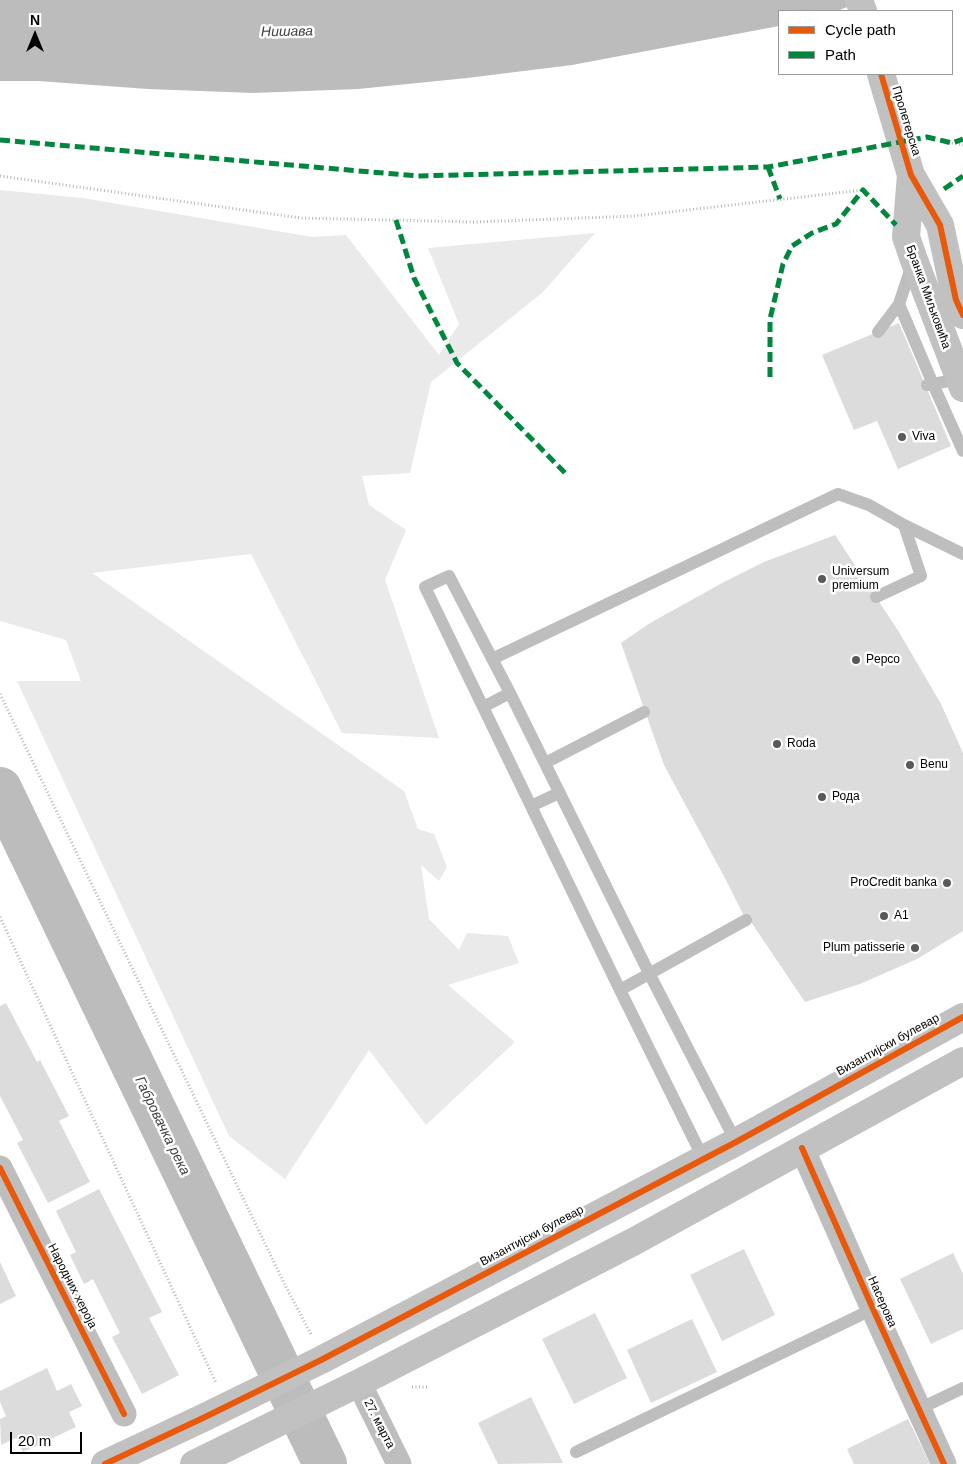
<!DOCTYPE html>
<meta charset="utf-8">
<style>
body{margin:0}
#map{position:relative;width:963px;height:1464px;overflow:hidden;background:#fff;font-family:Helvetica,sans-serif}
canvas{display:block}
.legend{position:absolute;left:778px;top:10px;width:175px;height:65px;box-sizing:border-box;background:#fff;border:1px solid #999;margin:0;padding:6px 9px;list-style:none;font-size:15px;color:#000}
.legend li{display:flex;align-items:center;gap:10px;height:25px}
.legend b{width:25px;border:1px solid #999}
.north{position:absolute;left:10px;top:10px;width:50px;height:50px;-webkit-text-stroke:4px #fff;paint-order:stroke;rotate:0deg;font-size:14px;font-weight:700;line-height:20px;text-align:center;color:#000}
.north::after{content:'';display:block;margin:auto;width:18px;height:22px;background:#000;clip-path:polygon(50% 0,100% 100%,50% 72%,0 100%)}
.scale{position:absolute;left:10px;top:1432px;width:72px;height:22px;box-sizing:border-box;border:2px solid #000;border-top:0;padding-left:6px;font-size:15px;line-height:18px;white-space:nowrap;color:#000;-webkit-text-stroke:4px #fff;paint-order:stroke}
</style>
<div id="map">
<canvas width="963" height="1464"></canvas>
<ul class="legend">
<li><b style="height:6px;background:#e8590c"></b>Cycle path</li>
<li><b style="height:6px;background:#00873e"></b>Path</li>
</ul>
<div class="north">N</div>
<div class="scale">20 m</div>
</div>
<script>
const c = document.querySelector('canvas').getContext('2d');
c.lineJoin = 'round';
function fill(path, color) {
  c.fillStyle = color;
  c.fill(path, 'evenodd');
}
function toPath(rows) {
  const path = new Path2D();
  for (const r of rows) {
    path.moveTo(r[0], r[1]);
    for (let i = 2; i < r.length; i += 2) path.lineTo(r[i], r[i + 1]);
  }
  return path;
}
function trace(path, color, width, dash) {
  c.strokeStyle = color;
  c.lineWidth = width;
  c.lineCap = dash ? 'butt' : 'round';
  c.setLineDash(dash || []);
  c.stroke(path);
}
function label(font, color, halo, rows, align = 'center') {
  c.font = font + ' Helvetica,sans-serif';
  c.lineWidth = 5;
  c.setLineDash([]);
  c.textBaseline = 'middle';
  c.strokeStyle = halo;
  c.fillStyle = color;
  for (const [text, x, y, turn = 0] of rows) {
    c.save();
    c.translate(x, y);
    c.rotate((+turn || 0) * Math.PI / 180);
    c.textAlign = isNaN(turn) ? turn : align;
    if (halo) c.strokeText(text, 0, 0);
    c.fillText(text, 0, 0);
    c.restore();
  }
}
fill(toPath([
 [0,190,83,198,312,237,346,235,439,355,459,324,428,248,595,233,543,292,431,382,410,473,362,476,369,505,406,530,385,580,439,738,342,733,251,554,92,573,404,791,418,829,434,834,447,867,439,881,421,865,429,919,459,950,467,933,508,936,519,963,448,985,515,1042,426,1125,369,1050,285,1179,229,1136,17,681,81,681,66,640,0,621]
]), '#eaeaea');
fill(toPath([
 [0,0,865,0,837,11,779,11,779,26,572,65,467,78,358,89,253,93,148,89,38,81,0,81]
]), '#bcbcbc');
trace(toPath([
 [0,789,325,1464]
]), '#bcbcbc', 44);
fill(toPath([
 [899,323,951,446,898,469,877,421,854,430,822,355],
 [835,535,899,632,941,704,963,753,963,931,917,959,860,984,805,1002,749,919,746,920,727,882,664,765,621,643,650,623,724,582,764,562],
 [6,1003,37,1062,40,1060,69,1116,59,1121,90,1182,48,1203,17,1143,23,1140,0,1096,0,1006],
 [99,1189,162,1312,149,1318,179,1375,142,1394,112,1337,120,1333,93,1279,84,1284,70,1255,76,1252,56,1211],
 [744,1249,775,1315,722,1341,690,1275],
 [953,1253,963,1274,963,1329,931,1344,900,1279],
 [0,1262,16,1296,0,1304],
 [595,1313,627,1378,574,1404,542,1339],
 [692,1319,717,1372,651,1403,627,1350],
 [47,1368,57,1391,71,1384,82,1406,69,1412,76,1427,23,1452,16,1438,1,1445,0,1419,6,1416,0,1402,0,1391],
 [531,1397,563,1463,498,1464,478,1423],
 [908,1419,930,1464,854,1464,847,1449]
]), '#dcdcdc');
trace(toPath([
 [952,143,963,145],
 [0,176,301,218,476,222,635,216,863,190],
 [0,694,285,1285,312,1336],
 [0,917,216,1383],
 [412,1387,429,1387]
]), '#b8b8b8', 3, [1, 2.5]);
trace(toPath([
 [912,265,899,304,933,384,959,379],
 [878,332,899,304],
 [927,385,933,384,963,451],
 [876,597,921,576,904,525],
 [492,659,838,494,869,505,904,525,963,554],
 [483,707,510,693],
 [545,763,644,712],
 [531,806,559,793],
 [620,990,746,920],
 [703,1158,620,990,425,587,449,576,510,693,649,973,736,1142],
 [919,1409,963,1388],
 [576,1452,873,1309]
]), '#bebebe', 12);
trace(toPath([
 [802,1148,873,1309,944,1464],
 [0,1168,124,1414],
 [359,1383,399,1464]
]), '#bebebe', 25);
trace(toPath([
 [859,0,863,11],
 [881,74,911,175,940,225,956,300,963,315],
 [911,175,906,237,914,260,963,388],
 [105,1464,203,1418,321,1360,736,1142,963,1017],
 [194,1464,359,1383,633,1242,963,1061]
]), '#c1c1c1', 28);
trace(toPath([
 [0,140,418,176,768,167,927,137,952,143,963,139],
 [768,167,780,199],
 [944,189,963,176],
 [396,220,414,278,457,363,568,476],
 [770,377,770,319,783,264,792,246,812,233,836,224,863,190,896,225]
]), '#00873e', 5, [10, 5]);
trace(toPath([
 [881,74,911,175,940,225,956,300,963,315],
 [802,1148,873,1309,944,1464],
 [0,1168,124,1414],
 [105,1464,203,1418,321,1360,736,1142,963,1017]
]), '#e8590c', 6);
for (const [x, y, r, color] of [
 [902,437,5,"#595959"],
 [822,579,5,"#595959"],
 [856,660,5,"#595959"],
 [777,744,5,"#595959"],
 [910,765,5,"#595959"],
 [822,797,5,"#595959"],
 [947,883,5,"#595959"],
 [884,916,5,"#595959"],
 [915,948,5,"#595959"]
]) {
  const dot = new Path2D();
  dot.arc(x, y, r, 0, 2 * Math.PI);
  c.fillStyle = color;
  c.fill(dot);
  trace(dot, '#fff', 2);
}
label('12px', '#000', '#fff', [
 ["Пролетерска",906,121,73],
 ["Бранка Миљковића",928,297,70],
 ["Византијски булевар",888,1045,-29],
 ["Византијски булевар",532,1236,-28],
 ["Народних хероја",72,1286,63],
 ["Насерова",882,1302,66],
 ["27. марта",379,1424,63]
]);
label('12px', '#000', '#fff', [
 ["Viva",912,437],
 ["Universum",832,572],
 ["premium",832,586],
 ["Pepco",866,660],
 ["Roda",787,744],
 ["Benu",920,765],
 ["Рода",832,797],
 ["ProCredit banka",937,883,"right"],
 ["A1",894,916],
 ["Plum patisserie",905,948,"right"]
], 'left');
label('italic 14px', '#404040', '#fff', [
 ["Нишава",287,32,-1],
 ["Габровачка река",162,1126,64]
]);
</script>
